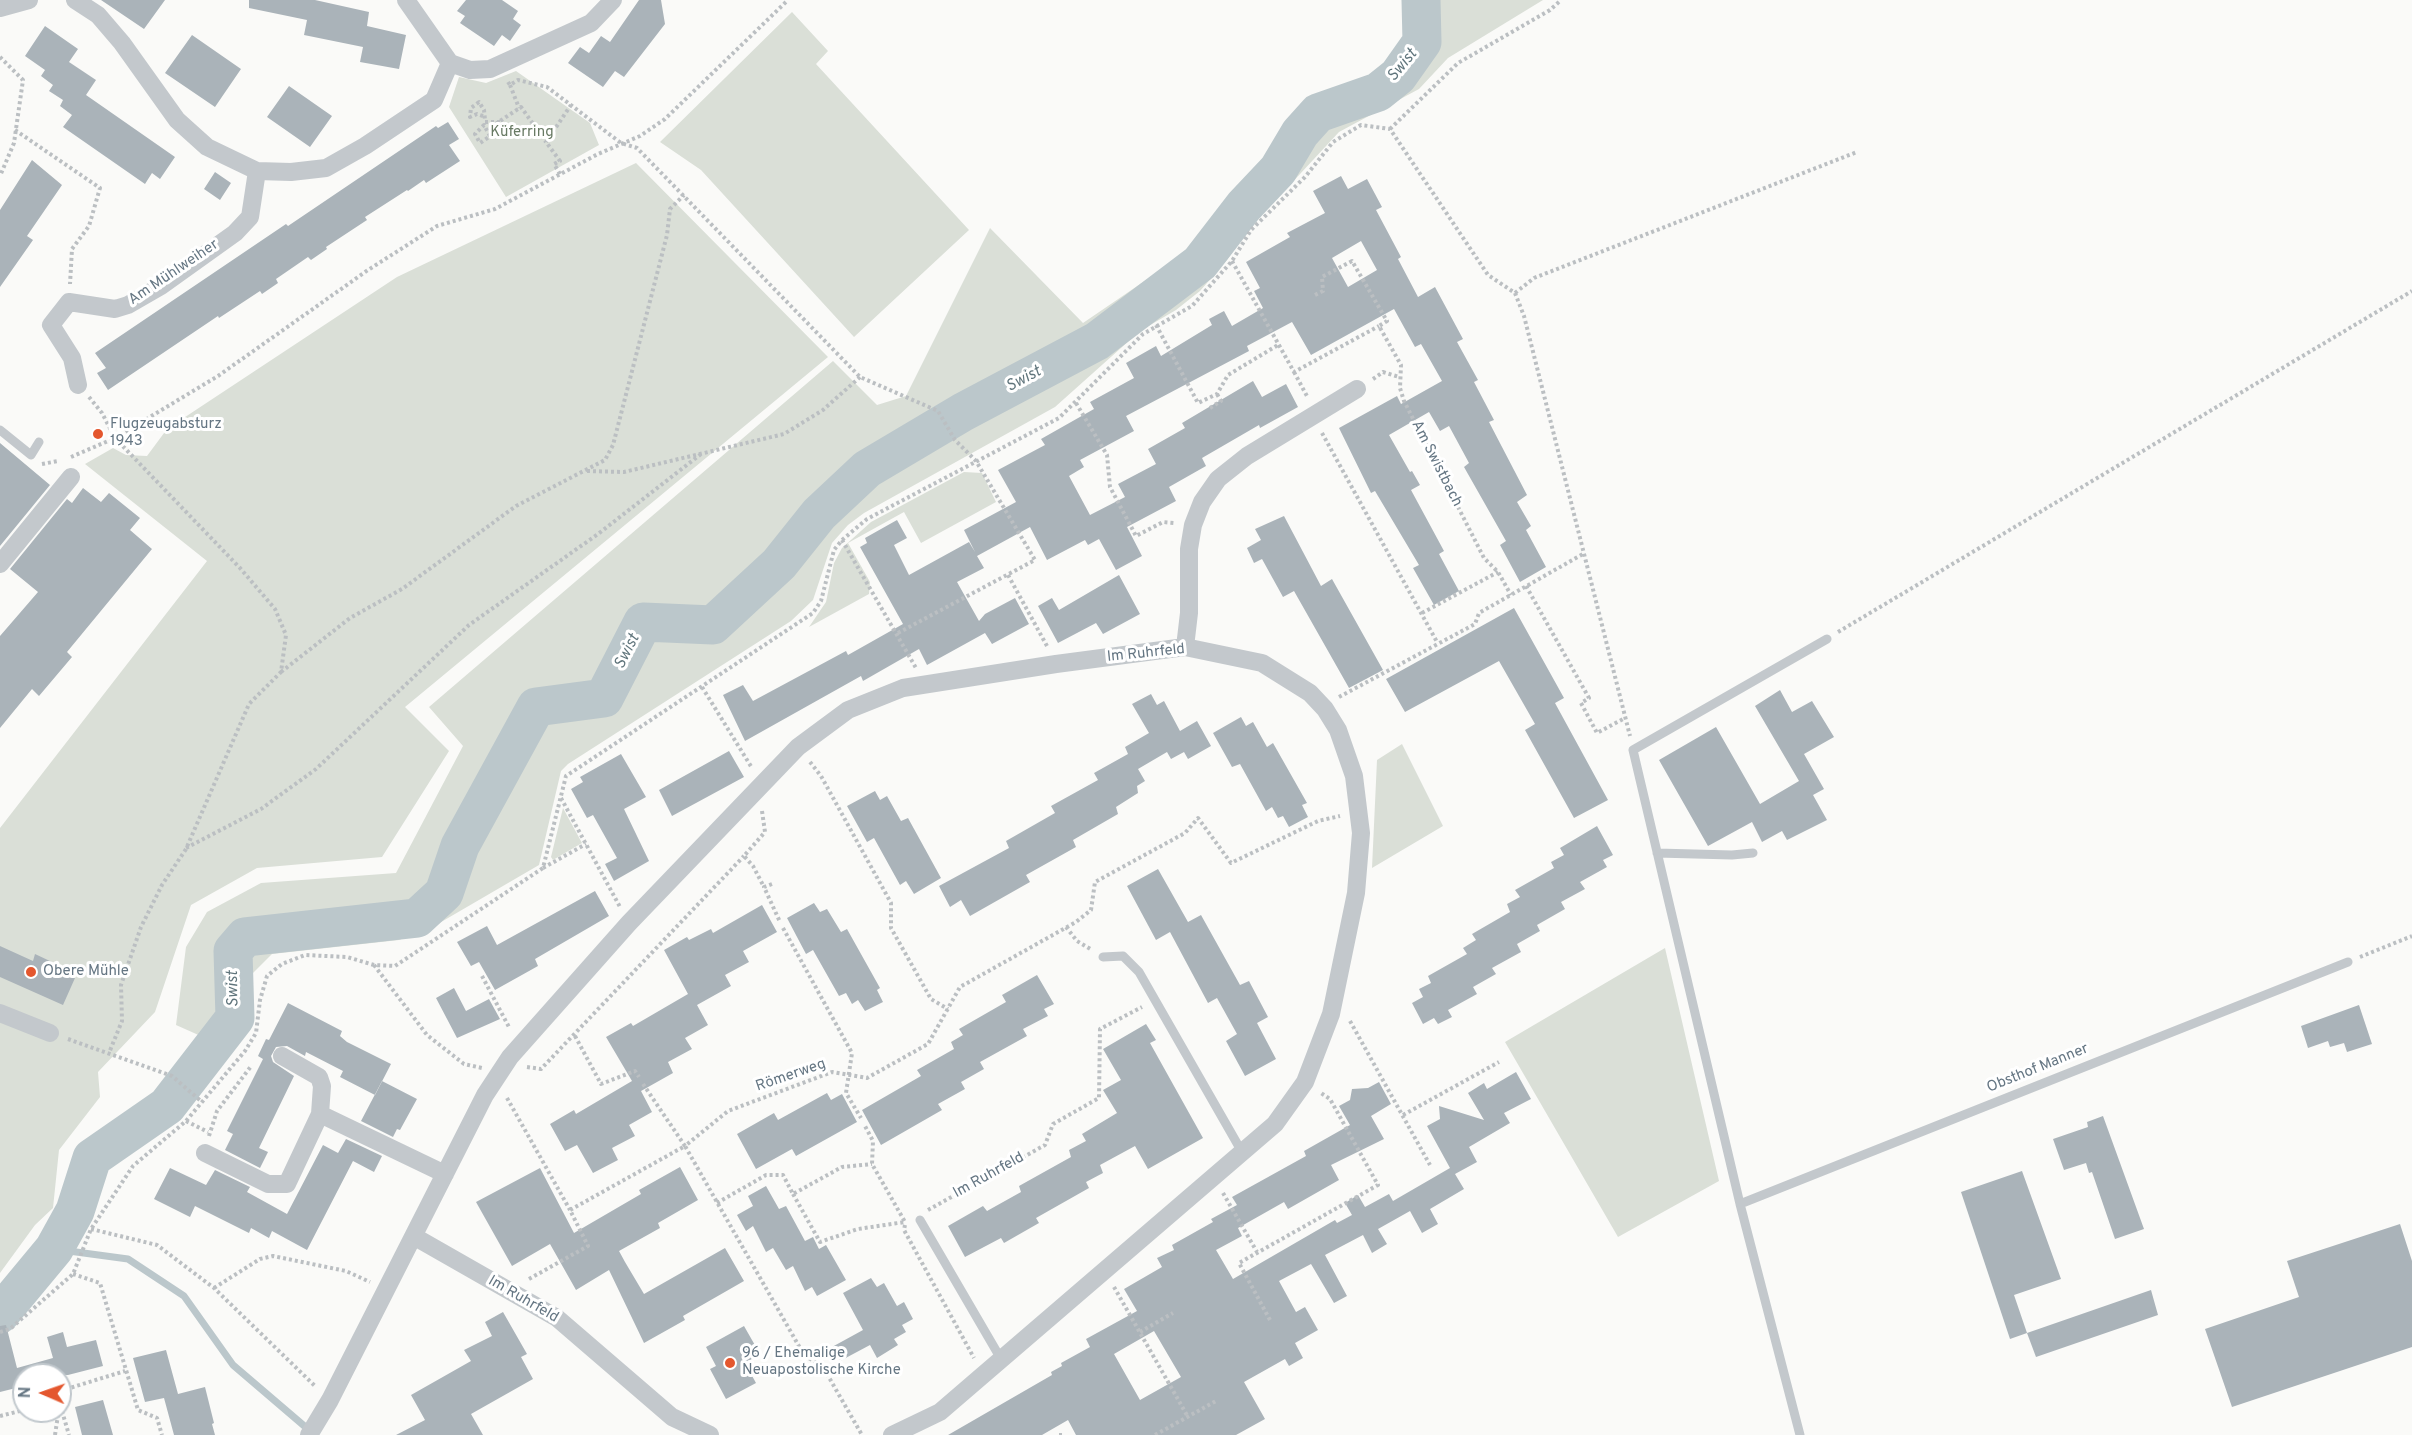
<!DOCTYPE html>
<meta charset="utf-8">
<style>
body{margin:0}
#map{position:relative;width:2412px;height:1435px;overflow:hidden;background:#fafaf8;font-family:Overpass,sans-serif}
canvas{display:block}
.north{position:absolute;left:12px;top:1363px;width:60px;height:60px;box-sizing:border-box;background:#fff;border:2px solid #c1c8cd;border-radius:50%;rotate:272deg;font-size:16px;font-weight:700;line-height:24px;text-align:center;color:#657683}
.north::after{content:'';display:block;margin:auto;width:21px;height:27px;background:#e4572e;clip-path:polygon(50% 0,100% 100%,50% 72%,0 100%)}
</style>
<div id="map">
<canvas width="2412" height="1435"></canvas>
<div class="north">N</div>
</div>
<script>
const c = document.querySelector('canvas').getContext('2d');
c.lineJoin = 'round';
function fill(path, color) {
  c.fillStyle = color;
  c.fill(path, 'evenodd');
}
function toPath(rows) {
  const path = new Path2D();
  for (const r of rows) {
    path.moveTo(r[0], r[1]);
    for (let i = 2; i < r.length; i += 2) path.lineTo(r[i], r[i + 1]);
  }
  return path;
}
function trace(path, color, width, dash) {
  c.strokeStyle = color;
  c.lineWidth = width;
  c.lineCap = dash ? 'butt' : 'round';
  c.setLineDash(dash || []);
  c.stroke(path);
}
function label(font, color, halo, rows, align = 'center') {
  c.font = font + ' Overpass,sans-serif';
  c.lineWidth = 6;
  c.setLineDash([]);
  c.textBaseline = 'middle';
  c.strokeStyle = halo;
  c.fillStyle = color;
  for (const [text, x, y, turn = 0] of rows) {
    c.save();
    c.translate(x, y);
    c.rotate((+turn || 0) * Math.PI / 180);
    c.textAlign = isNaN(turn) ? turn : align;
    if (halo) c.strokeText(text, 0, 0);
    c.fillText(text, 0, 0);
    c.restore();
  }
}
fill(toPath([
 [1409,0,1543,0,1448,58,1419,89,1339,132,1249,229,1227,260,1200,291,1176,310,1140,331,1055,407,864,513,848,525,832,543,813,600,791,621,568,764,561,771,539,865,436,925,399,940,272,954,249,977,238,1021,221,1045,176,1025,186,947,207,912,261,883,396,873,463,746,429,707,833,361,877,405,906,396,990,228,1083,323,1190,250,1298,114,1311,104,1368,83,1383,73,1405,48,1410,30],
 [792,12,828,51,816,64,969,230,854,337,701,170,660,142],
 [516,71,590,123,599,145,506,197,449,107,459,77,486,83],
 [636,163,828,357,405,707,449,751,382,857,257,868,191,905,155,1012,98,1072,100,1097,59,1150,53,1208,35,1225,0,1273,0,828,207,561,85,464,113,448,126,455,147,456,167,429,397,277],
 [964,472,982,473,996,502,921,543,904,512,848,543,870,582,869,594,809,627,826,602,834,563,842,548,871,522],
 [1402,744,1443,826,1372,868,1377,760],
 [563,808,582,843,553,860,551,857],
 [1665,948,1719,1181,1618,1237,1505,1042]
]), '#dadfd7');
trace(toPath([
 [54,1249,128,1259,184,1296,233,1365,309,1430]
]), '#bbc7cb', 7);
trace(toPath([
 [0,1314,54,1249,75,1211,92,1158,167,1106,235,1018,233,951,245,937,417,918,444,893,460,846,536,707,604,698,643,622,713,625,779,564,819,514,867,469,963,412,1097,341,1200,263,1244,206,1278,170,1300,133,1318,113,1378,92,1398,76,1422,42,1421,0]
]), '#bbc7cb', 39);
fill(toPath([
 [101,0,165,0,144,29],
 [249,0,315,0,369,12,367,26,406,35,399,69,360,62,363,47,304,35,307,20,249,8],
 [466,0,502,0,518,11,513,19,521,25,510,41,502,35,494,46,460,23,465,16,457,11],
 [639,0,661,0,665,24,624,77,615,71,603,87,568,63,580,47,589,53,601,36,610,42],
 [45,26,78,49,69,62,96,80,86,95,175,157,160,179,152,173,145,184,63,127,72,115,60,106,63,100,49,91,53,85,41,76,45,70,25,56],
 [192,35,241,69,215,107,165,73],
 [289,86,332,116,310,147,267,117],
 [448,122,459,139,449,145,460,161,426,183,424,180,408,191,407,190,365,217,367,220,326,247,327,249,311,260,308,257,276,279,278,283,262,294,260,291,219,318,218,316,108,390,97,373,106,368,95,353,286,224,288,226,436,126,438,128],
 [32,160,62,185,27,236,33,240,0,287,0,210],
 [215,172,231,183,220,200,204,189],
 [1341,176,1348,189,1367,179,1382,207,1376,210,1401,257,1398,259,1418,297,1435,287,1463,339,1457,342,1478,380,1474,382,1494,420,1489,422,1527,495,1517,502,1531,526,1526,530,1546,567,1520,582,1500,545,1506,541,1464,467,1469,463,1449,426,1440,431,1429,412,1389,435,1410,472,1412,471,1420,485,1411,490,1444,551,1439,554,1459,591,1434,605,1413,568,1419,565,1375,491,1371,493,1339,428,1397,396,1401,404,1442,381,1421,344,1415,347,1394,309,1311,355,1292,322,1247,346,1249,351,1126,416,1134,431,1080,460,1084,467,1069,476,1090,515,1125,497,1118,484,1156,464,1148,449,1185,428,1182,423,1253,381,1262,397,1286,384,1298,407,1260,428,1259,425,1202,458,1206,466,1169,487,1176,501,1127,527,1142,556,1116,570,1099,539,1088,545,1085,540,1047,560,1030,527,977,556,984,568,957,582,979,621,985,614,1015,598,1029,624,992,644,985,633,927,665,919,649,863,681,861,676,745,741,723,695,743,685,753,701,846,651,848,655,903,624,860,547,867,543,865,538,897,520,907,538,894,545,909,575,969,542,975,552,964,530,1016,502,998,470,1045,445,1041,439,1094,409,1090,402,1134,378,1126,363,1156,346,1161,356,1212,325,1209,319,1224,311,1232,326,1263,308,1254,291,1260,288,1246,262,1290,237,1287,233,1325,213,1313,191],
 [1361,241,1377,270,1348,287,1332,258],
 [0,443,50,485,0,546],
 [83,488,101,502,109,493,140,518,130,530,152,549,67,652,72,657,39,696,32,689,0,728,0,636,38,592,10,569,67,499,72,503],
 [1284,516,1321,586,1332,579,1383,670,1349,688,1294,591,1283,597,1262,559,1254,563,1247,548,1261,540,1255,529],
 [1119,575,1140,614,1103,634,1096,623,1058,643,1038,606,1052,598,1059,610],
 [1514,608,1564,698,1555,703,1608,800,1574,818,1525,730,1535,724,1499,661,1405,712,1386,679],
 [1780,690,1792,712,1812,701,1834,737,1804,754,1824,789,1813,795,1827,820,1787,840,1782,831,1762,842,1752,822,1708,846,1659,760,1716,727,1760,804,1799,781,1755,706],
 [1151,694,1157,705,1164,701,1180,731,1197,721,1211,746,1188,759,1184,752,1171,759,1167,752,1138,769,1145,781,1137,786,1138,793,1116,807,1118,814,1073,840,1076,847,1026,875,1030,882,970,916,961,900,950,907,939,886,1009,848,1006,841,1055,813,1051,806,1098,780,1094,773,1128,754,1125,747,1149,733,1132,704],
 [1241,717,1246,726,1253,722,1267,747,1273,743,1307,803,1302,805,1308,817,1289,827,1283,816,1278,818,1272,807,1266,811,1240,764,1232,767,1213,733],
 [729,751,744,777,672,816,659,790],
 [621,754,646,797,624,809,649,861,614,881,605,864,617,858,593,815,587,818,571,789,583,782,580,777],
 [875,791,880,800,887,796,901,821,908,818,941,878,914,894,906,881,900,885,874,838,867,842,847,806],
 [1597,826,1613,855,1603,860,1607,867,1580,882,1585,889,1561,902,1565,909,1537,925,1540,931,1517,944,1521,952,1492,968,1496,974,1473,987,1477,994,1448,1010,1452,1017,1438,1024,1434,1018,1423,1024,1412,1003,1423,997,1419,989,1431,983,1428,976,1467,954,1463,948,1476,940,1472,934,1510,912,1507,904,1520,897,1515,890,1554,868,1551,862,1564,855,1560,848],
 [1158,869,1188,922,1201,915,1240,985,1249,981,1268,1017,1257,1023,1276,1059,1245,1076,1226,1041,1237,1034,1217,998,1208,1003,1170,932,1156,940,1127,886],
 [595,891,609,916,535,959,538,966,495,990,479,962,471,966,457,942,487,926,497,945],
 [814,903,820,912,827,909,841,932,847,929,880,988,877,990,883,1002,865,1011,858,1000,852,1004,846,993,839,996,813,950,806,954,787,918],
 [762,905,777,932,743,951,749,962,725,975,731,986,697,1005,708,1025,685,1038,692,1049,668,1062,673,1073,641,1091,652,1112,629,1125,635,1136,612,1148,618,1160,593,1173,577,1145,565,1151,550,1124,574,1110,576,1114,632,1081,606,1037,631,1023,633,1026,688,994,664,950,687,937,689,940,711,929,713,933],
 [0,946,33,961,35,954,52,962,51,968,75,978,63,1005,0,977],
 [1037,975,1054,1004,1044,1009,1048,1016,1023,1029,1027,1036,980,1062,984,1069,961,1082,965,1089,938,1104,942,1110,881,1145,862,1110,921,1076,917,1070,954,1049,951,1042,963,1035,959,1029,1006,1002,1002,995],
 [454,988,466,1011,489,999,500,1019,457,1038,436,998],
 [288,1003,342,1031,340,1036,347,1042,391,1064,375,1095,340,1077,343,1071,306,1052,305,1056,287,1046,276,1047,271,1056,273,1062,294,1076,259,1148,268,1152,260,1168,225,1150,233,1134,227,1131,263,1059,258,1056,266,1039,269,1040],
 [2359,1005,2372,1044,2347,1052,2344,1043,2330,1047,2328,1041,2308,1048,2301,1026],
 [1146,1024,1156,1040,1150,1043,1203,1138,1148,1169,1135,1146,1100,1165,1103,1173,1086,1182,1089,1188,1036,1218,1039,1223,1004,1243,1001,1238,965,1257,948,1226,983,1206,987,1211,1021,1192,1019,1186,1071,1157,1069,1150,1086,1141,1082,1134,1117,1113,1103,1090,1121,1080,1103,1049],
 [1516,1072,1531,1099,1504,1113,1510,1123,1469,1147,1477,1162,1455,1174,1464,1189,1430,1209,1438,1224,1422,1233,1410,1211,1378,1229,1387,1244,1372,1253,1363,1235,1325,1255,1347,1296,1334,1303,1311,1264,1279,1281,1296,1312,1305,1307,1318,1330,1295,1343,1303,1358,1289,1366,1285,1359,1244,1382,1265,1419,1236,1435,1076,1435,1068,1420,1042,1435,948,1435,1052,1375,1051,1372,1062,1366,1061,1363,1090,1347,1086,1339,1137,1311,1124,1289,1162,1267,1157,1258,1174,1250,1172,1245,1213,1222,1211,1219,1237,1205,1232,1197,1306,1156,1304,1151,1350,1125,1339,1106,1350,1100,1352,1089,1368,1088,1379,1082,1391,1104,1371,1116,1384,1139,1331,1165,1339,1180,1288,1209,1284,1202,1238,1228,1242,1236,1216,1250,1233,1279,1335,1220,1337,1223,1352,1215,1345,1203,1358,1195,1365,1207,1389,1194,1393,1201,1450,1168,1427,1126,1440,1119,1439,1106,1484,1120,1468,1093,1484,1083,1487,1089],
 [1154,1331,1181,1377,1140,1400,1114,1354],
 [382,1081,417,1099,400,1130,397,1129,393,1137,361,1121],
 [827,1093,831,1100,842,1094,857,1122,796,1156,792,1149,756,1169,737,1134,774,1113,778,1120],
 [2103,1116,2144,1229,2115,1239,2092,1172,2089,1173,2086,1163,2064,1170,2053,1139,2088,1127,2087,1122],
 [346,1139,382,1156,374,1172,353,1161,307,1250,272,1231,269,1238,251,1228,249,1233,195,1206,190,1217,154,1199,170,1168,206,1185,215,1170,250,1187,247,1192,287,1214,323,1145,338,1153],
 [680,1167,698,1200,658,1223,660,1228,619,1251,625,1262,644,1294,725,1248,744,1281,683,1316,685,1320,644,1343,609,1270,576,1290,550,1244,512,1266,476,1202,540,1168,574,1233,641,1194,639,1190],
 [2022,1171,2061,1279,2014,1295,2027,1333,2010,1339,1961,1192],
 [766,1186,779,1209,786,1206,805,1241,813,1237,819,1249,826,1245,846,1280,817,1296,812,1287,805,1291,793,1266,786,1270,773,1248,766,1252,753,1226,746,1231,737,1215,753,1206,748,1196],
 [2400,1224,2412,1261,2412,1347,2232,1407,2205,1329,2299,1297,2287,1261],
 [871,1278,877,1287,884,1283,897,1306,904,1302,913,1319,902,1325,906,1332,894,1339,898,1345,877,1358,870,1345,840,1361,832,1347,863,1330,843,1293],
 [2151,1290,2158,1315,2036,1357,2027,1333],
 [503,1312,527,1354,521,1357,533,1379,471,1414,483,1435,396,1435,425,1420,411,1395,471,1361,464,1350,492,1336,485,1322],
 [6,1325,17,1368,53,1358,47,1337,63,1332,67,1347,96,1340,103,1366,68,1375,24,1375,24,1386,0,1392,0,1326],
 [744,1326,760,1354,745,1363,756,1383,726,1399,710,1369,716,1366,706,1347],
 [166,1350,178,1394,205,1387,214,1423,212,1424,215,1435,174,1435,164,1398,145,1402,133,1358],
 [103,1400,113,1435,82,1435,75,1407]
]), '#aab3b9');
trace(toPath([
 [0,57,23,80,14,143,0,176],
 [508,82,510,85,518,80,547,87,621,143,637,148,860,377,938,411,955,440,976,461,1035,560,896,634],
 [510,85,519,108],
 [483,116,477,114,470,117,471,108,479,102,484,110,485,120],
 [485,122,500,122],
 [1390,129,1458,63,1550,10,1561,0],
 [15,130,100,188,89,226,72,249,70,284],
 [490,136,484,125,475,134,480,143,501,129,497,123,521,107,546,142],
 [560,174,554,164,560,161,546,142,571,105],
 [1232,261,1294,372,1379,326],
 [1515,293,1534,278,1857,152],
 [1315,295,1323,291,1322,277,1352,261,1387,321,1379,326,1401,365,1400,388,1404,401,1484,558,1498,572,1511,595],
 [1156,325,1198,403,1217,394,1228,375,1278,345],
 [1294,372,1308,398],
 [1373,379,1383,372,1399,377],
 [89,397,102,413,115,438,240,568,275,609,286,635,281,672,249,704,186,849,162,885,141,927,121,985,122,1021,109,1053],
 [1076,403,1107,455,1110,487,1136,536,1163,522,1174,523],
 [1210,408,1221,401,1217,394],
 [1322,433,1437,642],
 [71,457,115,438,218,376,368,270,437,226,495,209,598,154,640,136,665,119,788,0],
 [42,464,58,461],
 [587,471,624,472,784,434,823,410,860,377],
 [842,540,916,668],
 [1008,575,1047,646],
 [1526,586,1589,698,1581,703,1597,733,1625,718],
 [1422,613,1498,572],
 [1838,632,2412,291],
 [281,672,350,618,402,589,516,506,605,460,613,445,667,235,670,209,684,195],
 [702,687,752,768],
 [1339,697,1475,624,1479,613,1583,554],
 [810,762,821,776,891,903,891,928,931,999,948,1009],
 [561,798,620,907],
 [762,811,765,832,744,856,753,866,764,887],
 [186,848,261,809,316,769,469,625,598,534,701,454],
 [543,868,586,844],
 [772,884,764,887,780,922],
 [1066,927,1077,941,1092,950],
 [783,928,852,1053,846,1093,861,1118],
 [2360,957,2412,936],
 [374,965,427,1035,464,1064,482,1068],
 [482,976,510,1029],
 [1350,1021,1430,1165],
 [575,1036,601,1084,635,1071,639,1077],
 [68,1039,172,1076,202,1102],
 [527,1067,541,1069,744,856],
 [643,1084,685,1146,728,1111,832,1072,867,1078,928,1044,960,987,1076,922,1091,910,1095,882,1185,833,1198,818,1231,863,1318,821,1340,816],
 [507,1098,570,1210],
 [1403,1115,1499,1062],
 [186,1121,208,1132],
 [209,1136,217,1111,252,1065],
 [1223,1193,1257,1252],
 [793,1194,820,1242,858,1229,905,1222,872,1164,873,1141,865,1126],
 [717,1203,766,1175,783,1175,793,1194,842,1167,872,1164],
 [928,1210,1045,1145,1053,1124,1099,1098,1100,1029,1142,1007],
 [905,1225,904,1230,974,1358],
 [91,1229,157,1245,214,1288,316,1387],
 [73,1274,100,1283,138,1410,157,1418,162,1435],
 [529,1279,588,1246,570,1210,685,1146,804,1355,823,1367,862,1435],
 [1114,1287,1188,1417],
 [214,1288,260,1259,273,1256,346,1271,370,1282],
 [1270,1320,1239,1263,1378,1185,1330,1099,1321,1093],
 [0,1332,10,1329,73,1274,91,1229,133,1166,186,1121,245,1051,256,1033,260,1000,267,976,282,964,305,955,347,957,374,965,395,966,543,868,566,776,813,613,821,601,834,550,842,540,867,519,1059,418,1143,334,1192,306,1232,261,1251,230,1305,177,1333,142,1361,125,1390,129,1488,275,1515,293,1524,316,1630,736],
 [1140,1332,1173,1313],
 [60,1391,125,1371],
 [62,1411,69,1435],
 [0,1416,24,1410],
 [55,1435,58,1415,62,1411,60,1400],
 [1059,1435,1062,1435],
 [1155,1435,1216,1401]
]), '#bbbfc2', 4, [3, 3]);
trace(toPath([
 [0,430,31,455,39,442],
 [1657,853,1732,855,1753,853],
 [1103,957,1123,956,1139,972,1242,1152],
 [1740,1204,2348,962],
 [920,1220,1001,1359],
 [1800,1435,1740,1204,1633,750,1827,639]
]), '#c3c8cc', 9);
trace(toPath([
 [75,0,98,15,122,43,177,120,207,147,257,171,291,172,326,168,365,146,434,100,450,63],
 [406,0,450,63],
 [0,8,29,0],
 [450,63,470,70,490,69,591,23,613,0],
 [78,385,72,358,51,325,69,302,115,309,128,305,161,286,235,233,250,217,257,171],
 [0,564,71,477],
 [1185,647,1189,613,1189,549,1193,525,1202,502,1218,479,1247,456,1357,389],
 [0,1013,50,1033],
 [282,1056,319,1077,322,1086,320,1114],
 [205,1153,268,1184,287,1184,320,1114,445,1174],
 [415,1237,557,1318,672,1417,710,1435],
 [309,1435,330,1400,485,1095,510,1057,629,923,798,747,848,710,903,688,1056,664,1185,647,1262,663,1310,693,1325,709,1338,730,1354,776,1361,833,1356,893,1331,1014,1305,1082,1275,1124,983,1375,940,1412,892,1435]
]), '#c3c8cc', 18);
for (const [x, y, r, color] of [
 [98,434,6,"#e4572e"],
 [31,972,6,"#e4572e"],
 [730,1363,6,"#e4572e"]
]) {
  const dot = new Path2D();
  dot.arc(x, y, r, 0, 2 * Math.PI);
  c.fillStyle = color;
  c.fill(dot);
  trace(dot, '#fff', 2);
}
label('15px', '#687a64', '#fff', [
 ["Küferring",522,133]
]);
label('15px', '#657683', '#fff', [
 ["Am Mühlweiher",174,273,-34],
 ["Am Swistbach",1436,464,63],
 ["Im Ruhrfeld",1146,654,-6],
 ["Obsthof Manner",2038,1069,-22],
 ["Römerweg",791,1076,-19],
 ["Im Ruhrfeld",989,1176,-29],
 ["Im Ruhrfeld",523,1300,30]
]);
label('15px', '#657683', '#fff', [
 ["Flugzeugabsturz",110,425],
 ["1943",110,442],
 ["Obere Mühle",43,972],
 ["96 / Ehemalige",742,1354],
 ["Neuapostolische Kirche",742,1371]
], 'left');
label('italic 16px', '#60757c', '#fff', [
 ["Swist",1403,66,-50],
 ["Swist",1024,380,-28],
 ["Swist",628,652,-63],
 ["Swist",234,989,-91]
]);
</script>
